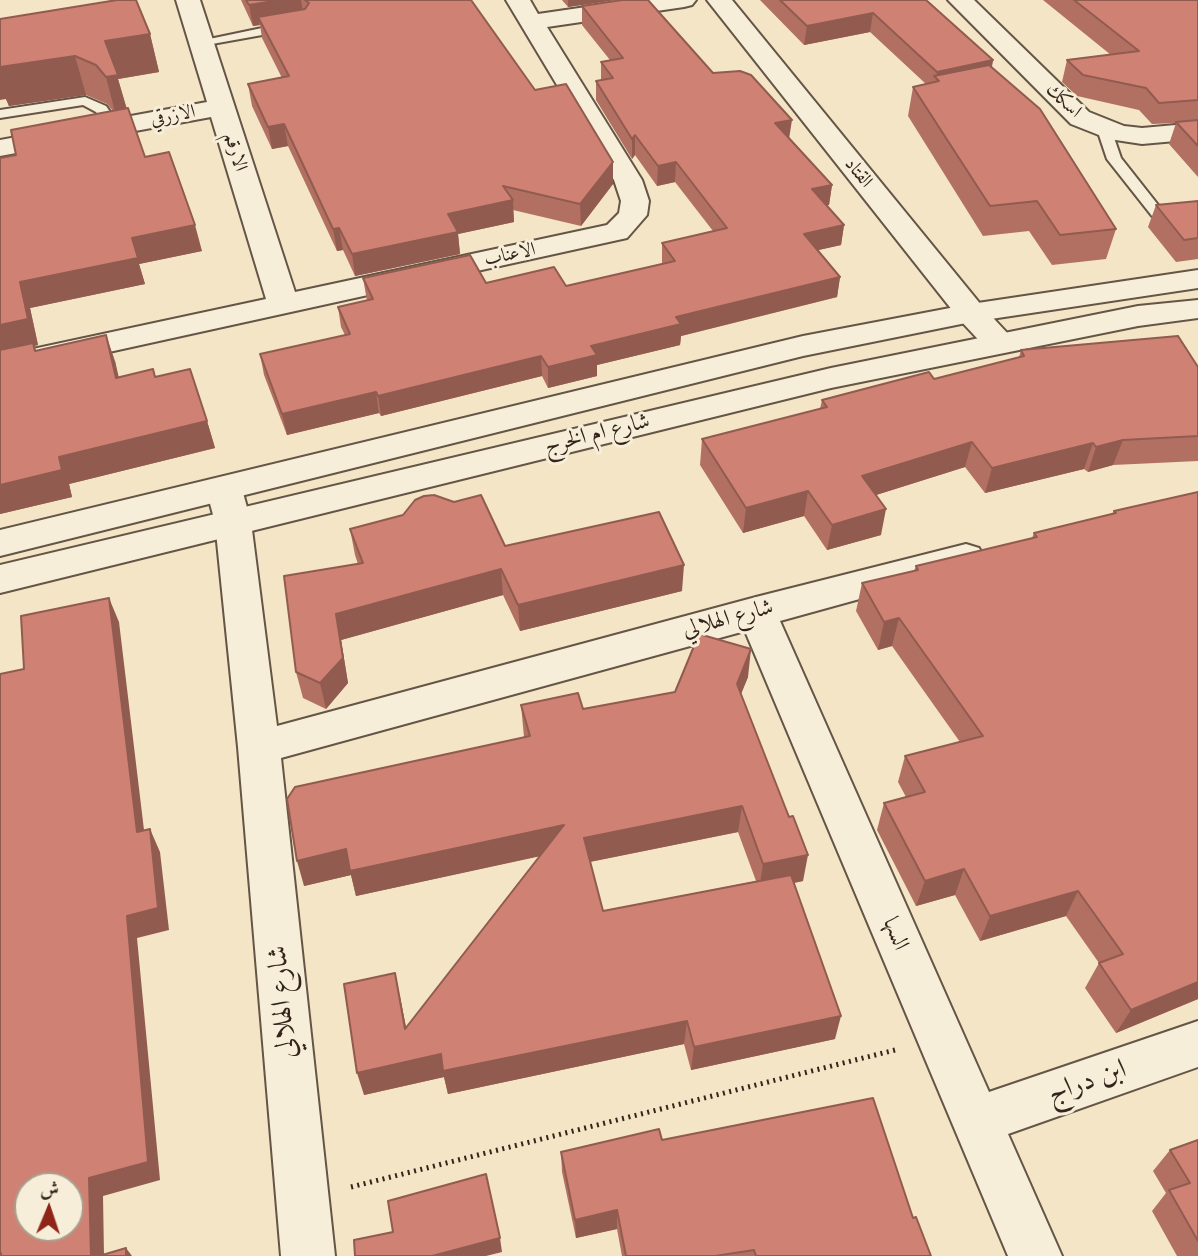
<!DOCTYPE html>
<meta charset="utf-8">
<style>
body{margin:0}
#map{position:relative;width:1198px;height:1256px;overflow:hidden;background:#f3e5c5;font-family:"Gentium Book Plus",Amiri,serif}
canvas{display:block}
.north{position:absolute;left:14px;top:1172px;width:70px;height:70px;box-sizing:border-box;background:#f7eed9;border:2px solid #a99e8d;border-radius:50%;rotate:2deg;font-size:19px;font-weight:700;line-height:28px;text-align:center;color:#34251c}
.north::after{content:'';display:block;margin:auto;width:24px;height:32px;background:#8f2418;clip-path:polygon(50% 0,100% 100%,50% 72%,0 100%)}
</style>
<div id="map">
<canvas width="1198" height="1256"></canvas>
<div class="north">ش</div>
</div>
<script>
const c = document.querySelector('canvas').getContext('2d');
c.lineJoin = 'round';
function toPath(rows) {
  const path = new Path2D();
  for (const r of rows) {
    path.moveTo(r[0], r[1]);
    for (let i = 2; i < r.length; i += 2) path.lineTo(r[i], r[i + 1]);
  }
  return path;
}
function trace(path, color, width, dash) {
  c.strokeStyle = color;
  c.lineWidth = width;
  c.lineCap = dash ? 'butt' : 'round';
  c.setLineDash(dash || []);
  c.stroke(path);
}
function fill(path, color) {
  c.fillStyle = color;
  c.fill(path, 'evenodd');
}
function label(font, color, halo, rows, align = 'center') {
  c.font = font + ' "Gentium Book Plus",Amiri,serif';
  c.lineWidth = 6;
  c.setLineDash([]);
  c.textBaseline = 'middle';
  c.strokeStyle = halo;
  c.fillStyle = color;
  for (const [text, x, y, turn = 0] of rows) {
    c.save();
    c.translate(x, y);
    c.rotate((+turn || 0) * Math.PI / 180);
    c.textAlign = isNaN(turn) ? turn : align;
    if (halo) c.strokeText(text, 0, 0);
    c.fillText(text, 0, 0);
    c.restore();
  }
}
const service = toPath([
 [286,23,292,27,290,30,201,46,195,42,286,23],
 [85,97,106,106,121,127,119,130,109,130,96,112,83,105,0,118,0,110,85,97],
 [1104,125,1111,129,1121,158,1162,210,1162,216,1152,216,1107,159,1097,129,1104,125]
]);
const minor = toPath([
 [176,0,200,0,295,292,607,225,619,213,621,201,614,180,506,0,530,0,538,14,634,0,696,0,692,5,684,7,547,27,642,180,649,201,647,215,627,238,0,376,0,356,266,299,211,117,0,156,0,140,207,102,176,0],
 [707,0,732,0,982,306,1010,336,1015,343,1010,350,999,353,988,350,960,320,707,0],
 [948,0,974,0,1089,112,1124,126,1142,128,1198,123,1198,139,1142,144,1109,139,1071,124,948,0],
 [224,477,236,480,242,489,251,522,277,726,756,597,966,544,979,548,984,557,979,566,780,621,989,1092,1198,1021,1198,1067,1008,1134,1062,1256,1008,1256,745,631,281,758,335,1256,281,1256,238,747,215,522,206,489,212,480,224,477]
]);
const tertiary = toPath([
 [1198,270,1198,288,971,322,803,356,0,556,0,530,803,336,971,304,1198,270],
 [1198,300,1198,318,1138,326,831,388,0,593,0,565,831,368,1138,306,1198,300]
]);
trace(service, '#645546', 4);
trace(minor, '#645546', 4);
trace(tertiary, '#645546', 4);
trace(toPath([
 [351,1187,895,1050]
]), '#34251c', 5, [2, 4.5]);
fill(service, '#f7eed9');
fill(minor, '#f7eed9');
fill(tertiary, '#f7eed9');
fill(toPath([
 [241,0,471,0,535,90,613,162,613,184,581,226,513,210,514,222,458,234,460,254,355,276,343,250,337,251,288,146,272,149,252,106,248,84,282,78,262,38,260,25,253,26],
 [562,0,616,0,568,7],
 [760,0,926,0,993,60,992,67,1116,229,1106,259,1052,265,1029,231,983,236,908,116,913,87,926,84,870,32,804,45],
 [1043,0,1198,0,1198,177,1169,144,1176,123,1152,124,1139,110,1077,96,1062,82,1067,60,1111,55],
 [582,6,713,73,790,139,832,185,829,205,826,205,844,225,841,245,818,250,840,277,837,297,681,336,680,345,597,365,597,376,548,388,542,376,381,416,379,413,287,435,264,375,260,354,345,335,341,327,338,307,367,301,363,278,566,286,662,264,662,243,713,231,675,182,657,186,635,155,632,159,596,100,596,81,601,80,601,62,610,60,582,25],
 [0,19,150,34,159,72,118,79,127,109,145,157,202,251,139,264,145,284,30,308,38,345,34,346,36,351,115,361,118,377,155,377,207,421,215,448,69,484,72,497,0,514,0,158,16,155,113,111,107,104,86,95,9,106,6,99],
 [1198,201,1198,259,1176,262,1148,227,1156,205],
 [1021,350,1198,367,1198,461,1113,465,1088,472,1084,469,985,493,965,467,876,495,881,535,827,550,804,516,743,533,700,465,702,439,820,409,822,400,934,379,1019,357],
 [1198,492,1198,999,1116,1033,1085,988,1099,963,1066,916,980,941,955,895,916,906,877,830,884,803,906,797,898,782,905,756,960,742,892,646,878,650,856,611,862,583,914,571,916,566,1032,538,1034,533,1112,514,1114,511],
 [350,529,505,546,682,591,520,631,503,595,341,640,348,683,326,709,303,698,296,672,358,564,355,555],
 [748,677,741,694,803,881,793,883,835,1039,691,1070,684,1044,448,1094,444,1077,364,1095,400,997,406,1028,539,856,356,896,351,875,304,886,524,737,521,705,583,709,675,692],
 [738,832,756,881,603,911,590,862],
 [662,1140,913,1218,931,1256,622,1256,617,1229,576,1238,562,1172,561,1152],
 [1198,1140,1198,1256,1177,1256,1152,1211,1166,1193,1153,1171,1170,1150]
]), '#b27063');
fill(toPath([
 [280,0,301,0,304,17,258,17,260,25,253,26,249,5],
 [568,0,616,0,568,7],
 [873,13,870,32,804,45,807,26],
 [150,34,159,72,118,79,128,114,116,116,106,77,105,41],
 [75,56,86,95,9,106,6,99,0,100,0,67],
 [993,60,989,79,939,81,936,78,937,72],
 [792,120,789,139,775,123],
 [284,124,288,146,272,149,268,127],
 [635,135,635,155,632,159,632,139],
 [613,162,613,184,581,226,580,204],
 [676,162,675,182,657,186,658,166],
 [832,185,829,205,810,209,812,189],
 [513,200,514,222,458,234,460,254,355,276,352,254,448,214],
 [195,225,202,251,139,264,145,284,30,308,38,345,34,346,43,369,0,354,0,325,20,282,132,238],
 [844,225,841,245,801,254,804,234],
 [339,228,343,250,337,251,333,229],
 [840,277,837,297,681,336,680,345,597,365,597,376,548,388,548,367,591,346,676,317],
 [106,335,115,361,125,404,116,378],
 [541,356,542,376,381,416,378,396],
 [376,392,379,413,287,435,282,414],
 [207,421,215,448,69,484,72,497,0,514,0,485,59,457],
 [1123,440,1113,465,1088,472,1096,447],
 [972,442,965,467,857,501,862,476],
 [1093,443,1084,469,985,493,992,468],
 [808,491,804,516,743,533,746,508],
 [886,509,881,535,827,550,832,525],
 [684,565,682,591,520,631,518,605],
 [501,569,503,595,341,640,348,683,326,709,320,683,336,614],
 [109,598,119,622,147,855,137,832],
 [899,618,892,646,878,650,884,622],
 [751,649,748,677,734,711,737,684],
 [742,806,738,832,584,863,584,838],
 [564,825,564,851,356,896,351,875,304,886,297,861,346,849],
 [150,829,160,852,169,930,137,938,160,1180,103,1196,104,1256,91,1256,89,1178,127,916],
 [808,855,803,881,759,890,763,864],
 [964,869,955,895,916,906,925,881],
 [1078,891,1066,916,980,941,990,916],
 [395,973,400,997,411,1052,405,1029],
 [1198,982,1198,999,1116,1033,1131,1010],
 [841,1016,835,1039,691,1070,694,1047],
 [687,1021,684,1044,448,1094,444,1077,364,1095,357,1073,441,1054],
 [617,1210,617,1229,576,1238,575,1220],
 [500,1238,502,1252,486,1256,432,1256],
 [126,1248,132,1256,126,1256]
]), '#915b50');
const building = toPath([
 [117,0,136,0,150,34,105,41,118,75,106,77,96,65,75,56,0,67,0,19,117,0],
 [246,0,280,0,249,5,246,0],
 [305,0,471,0,535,90,566,84,613,162,580,204,503,186,513,200,448,214,458,232,352,254,339,228,333,229,284,124,268,127,248,84,289,76,258,17,305,9,309,3,305,0],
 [622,0,648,0,713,73,740,71,751,75,792,120,775,123,832,185,812,189,844,225,804,234,840,277,676,317,681,324,591,346,597,355,548,367,541,356,378,396,376,392,282,414,260,354,350,334,338,307,373,299,363,278,470,255,486,283,554,267,566,286,675,261,662,243,727,228,676,162,658,166,635,135,632,139,596,81,613,78,601,62,623,58,582,6,622,0],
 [780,0,926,0,993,60,937,72,873,13,807,26,780,0],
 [1074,0,1198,0,1198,100,1159,103,1146,88,1083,75,1067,60,1139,51,1074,0],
 [989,65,1040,109,1116,229,1060,235,1037,201,990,206,913,87,939,81,934,76,989,65],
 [128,108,145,157,169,152,195,225,132,238,138,258,20,282,28,319,0,325,0,158,16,155,11,130,128,108],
 [1198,120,1198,146,1176,122,1198,120],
 [1198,201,1198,238,1184,240,1156,205,1198,201],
 [106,335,116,378,153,369,155,377,190,369,207,421,59,457,62,470,0,485,0,350,33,343,35,351,106,335],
 [1178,336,1198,367,1198,436,1123,440,1096,447,1093,443,992,468,972,442,862,476,886,509,832,525,808,491,746,508,702,439,827,407,822,400,929,372,934,379,1024,356,1021,350,1178,336],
 [1198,492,1198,982,1131,1010,1099,963,1123,954,1078,891,990,916,964,869,925,881,884,803,925,792,905,756,983,736,899,618,884,622,862,583,918,570,916,566,1037,537,1034,533,1116,513,1114,511,1198,492],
 [434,495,454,502,481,495,505,546,659,512,684,565,518,605,501,569,336,614,343,658,320,683,296,672,284,576,363,563,350,529,403,515,415,500,424,496,434,495],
 [109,598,137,832,150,829,158,908,127,916,148,1162,89,1178,91,1256,1,1256,1,1253,0,1254,0,674,24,669,21,616,109,598],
 [28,1186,70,1186,70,1228,28,1228,28,1186],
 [699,634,751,649,737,684,789,817,793,816,808,855,763,864,742,806,584,838,603,911,791,875,841,1016,694,1047,687,1021,443,1071,441,1054,357,1073,344,984,395,973,405,1029,564,825,350,871,346,849,297,861,287,799,295,787,530,736,521,705,578,693,583,709,675,692,699,634],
 [873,1098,913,1218,916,1217,931,1256,756,1256,754,1250,715,1256,626,1256,617,1210,575,1220,561,1152,659,1129,662,1140,873,1098],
 [1198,1140,1198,1241,1169,1190,1190,1183,1170,1150,1198,1140],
 [486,1174,500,1238,432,1256,355,1256,354,1240,393,1232,388,1201,486,1174],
 [126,1248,126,1256,99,1256,126,1248]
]);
fill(building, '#cf8273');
trace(building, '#915b50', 2);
label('19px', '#34251c', '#f7eed9', [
 ["اسكك",1063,101,42],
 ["الازرقي",173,116,-11],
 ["الارقم",235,152,73],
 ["القتاد",858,173,51],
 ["الاعناب",510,255,-12]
]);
label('23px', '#34251c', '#f7eed9', [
 ["شارع ام الخرج",597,434,-14],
 ["شارع الهلالي",728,619,-15],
 ["السها",895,934,67]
]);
label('28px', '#34251c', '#f7eed9', [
 ["شارع الهلالي",283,1002,-95],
 ["ابن دراج",1087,1082,-19]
]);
</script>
